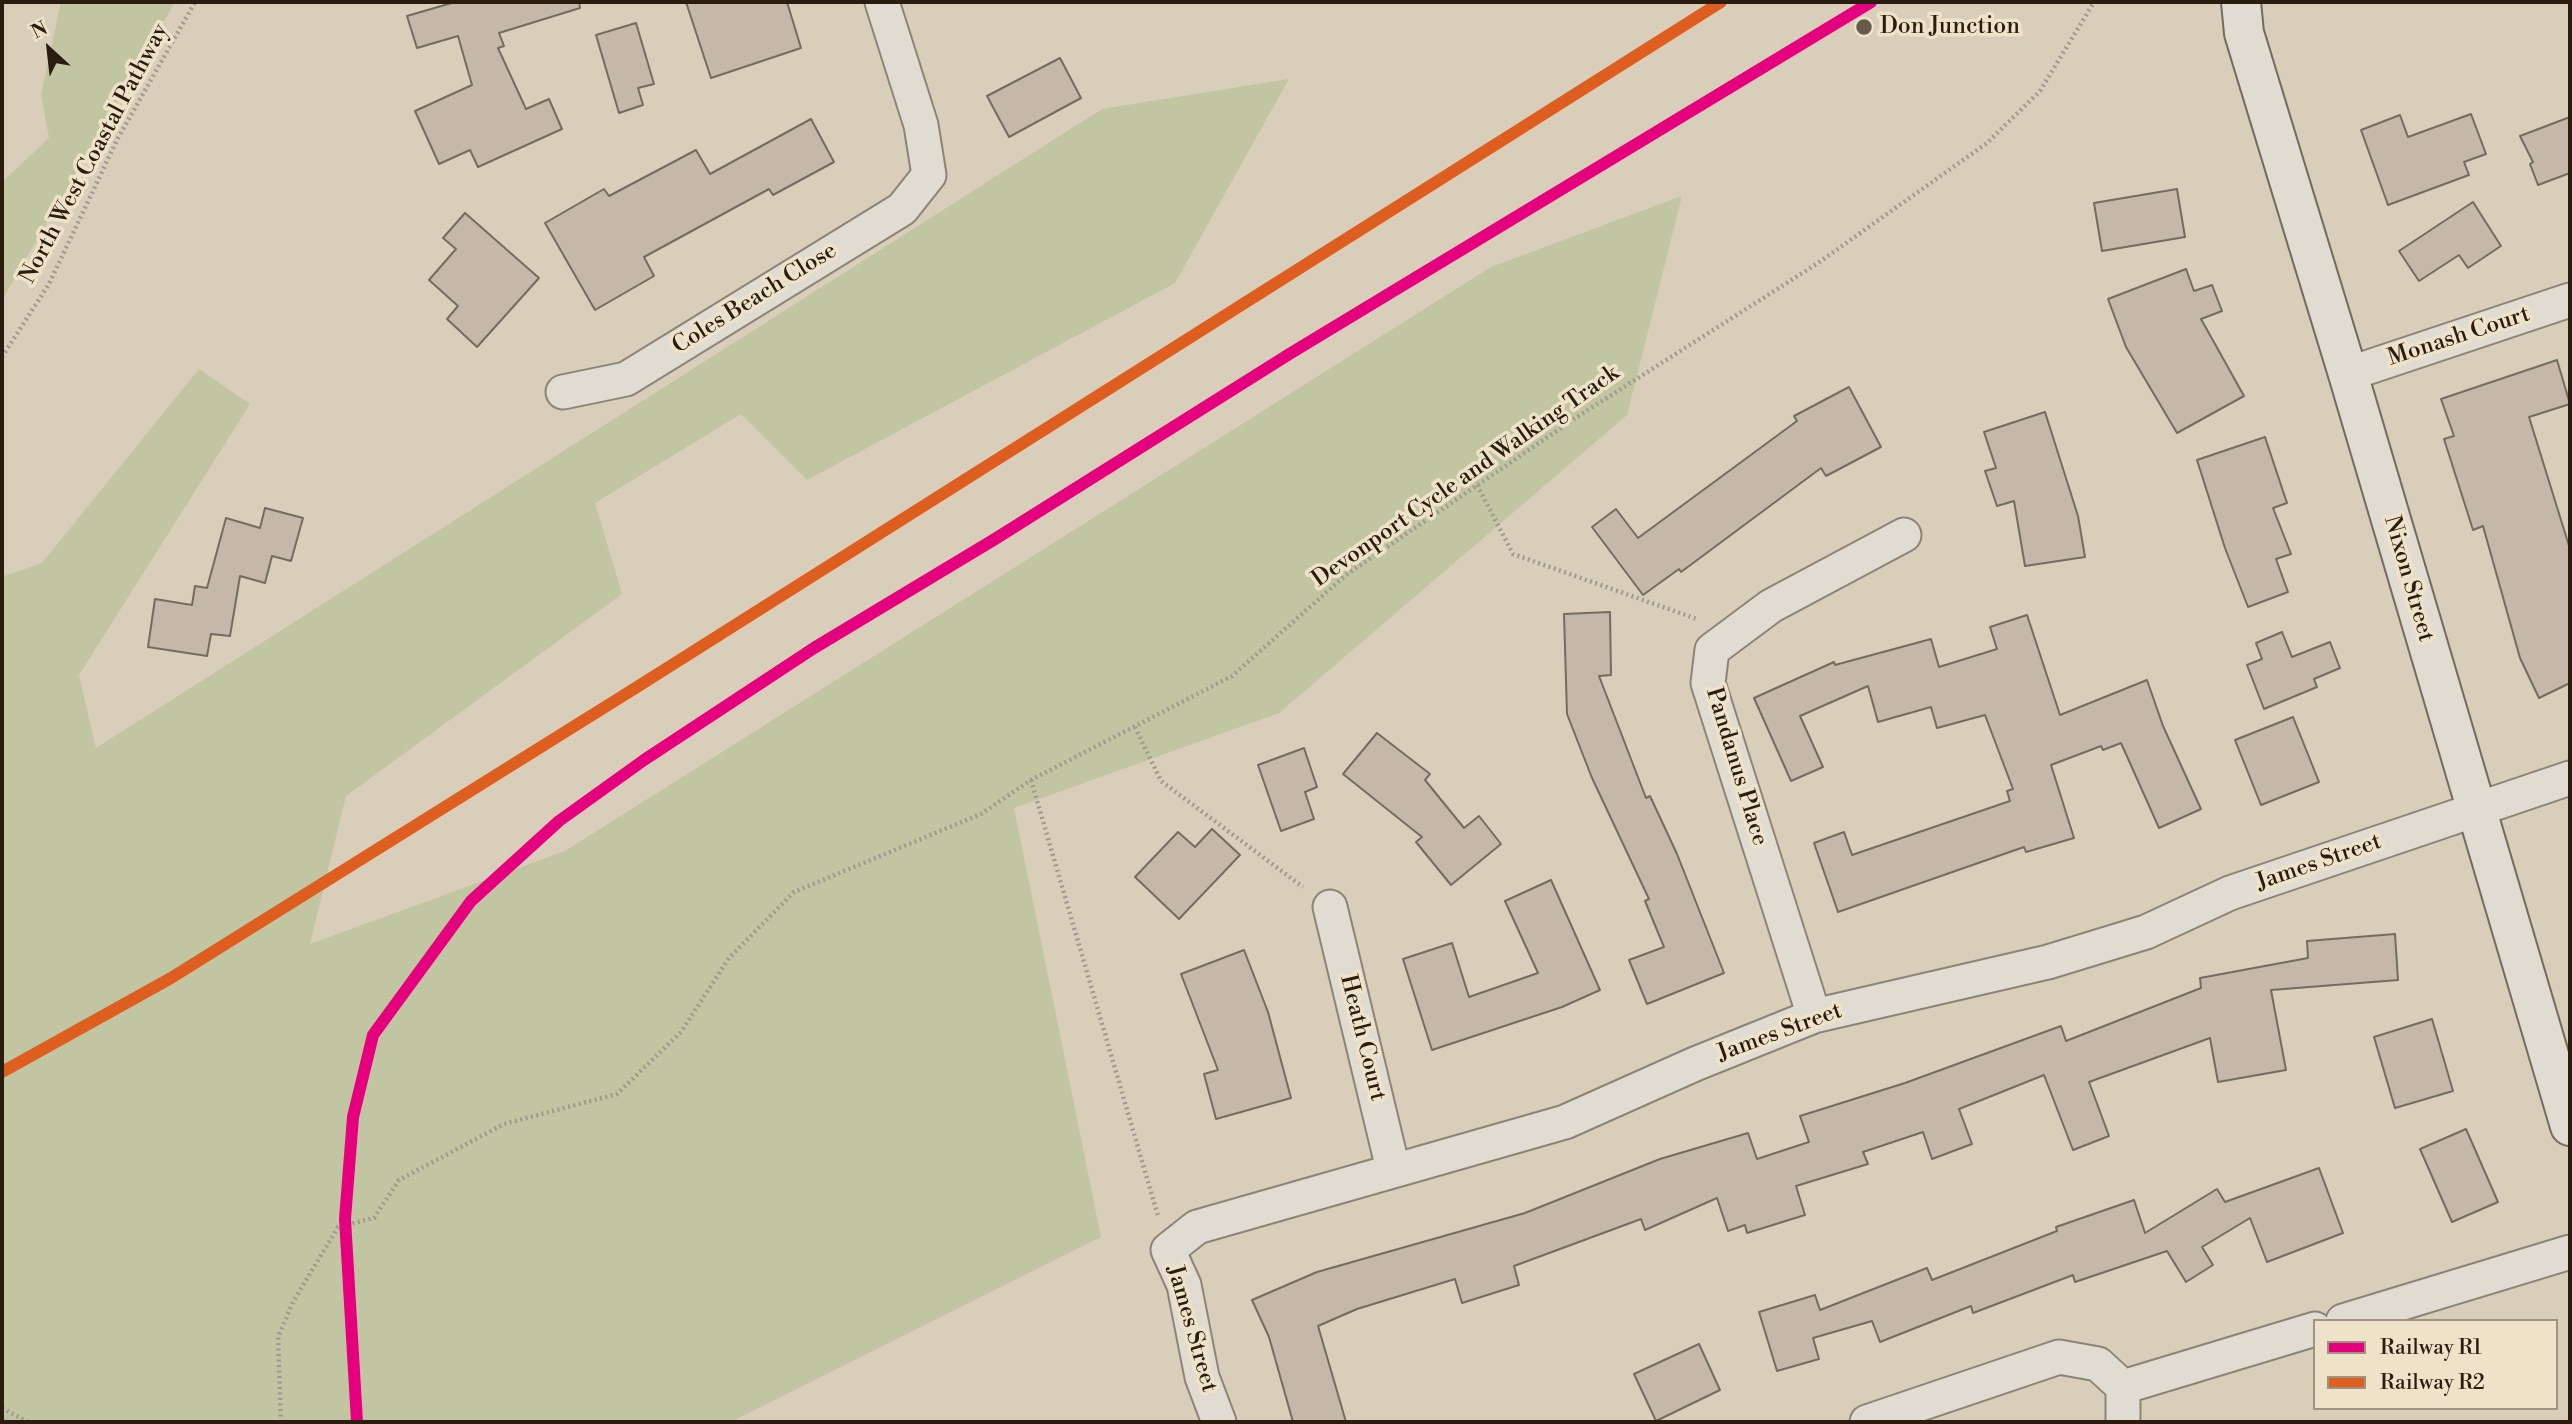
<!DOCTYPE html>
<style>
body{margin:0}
#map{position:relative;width:2572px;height:1424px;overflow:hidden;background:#d8ceb9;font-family:"Libre Bodoni",serif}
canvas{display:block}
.frame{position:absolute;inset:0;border:4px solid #2a1c0f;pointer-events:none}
.legend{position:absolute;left:2313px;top:1319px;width:245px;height:91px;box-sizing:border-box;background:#eee2c9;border:2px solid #a0937f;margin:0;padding:9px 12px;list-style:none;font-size:21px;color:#2a1c0f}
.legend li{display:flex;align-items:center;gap:14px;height:35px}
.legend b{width:35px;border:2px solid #a0937f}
.north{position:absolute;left:14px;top:14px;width:70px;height:70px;-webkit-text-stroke:5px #eee2c9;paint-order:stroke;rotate:333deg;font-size:19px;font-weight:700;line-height:28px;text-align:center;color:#2a1c0f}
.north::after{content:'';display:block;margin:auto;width:24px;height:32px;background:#2a1c0f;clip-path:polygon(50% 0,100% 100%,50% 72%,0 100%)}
</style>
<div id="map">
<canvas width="2572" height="1424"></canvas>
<div class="frame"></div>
<ul class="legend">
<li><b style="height:9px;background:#e5007d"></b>Railway R1</li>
<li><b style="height:9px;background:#de5e20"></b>Railway R2</li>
</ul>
<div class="north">N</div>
</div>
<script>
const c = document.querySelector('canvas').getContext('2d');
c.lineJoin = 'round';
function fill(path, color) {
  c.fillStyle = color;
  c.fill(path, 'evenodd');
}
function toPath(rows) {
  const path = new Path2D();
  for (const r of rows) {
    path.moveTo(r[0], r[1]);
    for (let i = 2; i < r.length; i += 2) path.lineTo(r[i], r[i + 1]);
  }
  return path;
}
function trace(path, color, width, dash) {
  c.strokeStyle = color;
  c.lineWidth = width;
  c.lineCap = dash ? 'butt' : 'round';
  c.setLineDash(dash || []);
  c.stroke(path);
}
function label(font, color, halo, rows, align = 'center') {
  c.font = font + ' "Libre Bodoni",serif';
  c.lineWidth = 7;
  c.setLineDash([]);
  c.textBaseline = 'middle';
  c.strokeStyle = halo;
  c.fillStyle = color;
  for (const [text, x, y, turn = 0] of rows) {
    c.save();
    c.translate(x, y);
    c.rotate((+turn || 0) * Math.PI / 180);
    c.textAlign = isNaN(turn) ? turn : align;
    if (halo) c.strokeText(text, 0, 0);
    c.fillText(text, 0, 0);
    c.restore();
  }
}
fill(toPath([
 [61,2,175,2,2,300,2,182,49,138,41,95],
 [1289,79,1175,283,807,480,741,414,595,503,622,594,346,796,310,944,565,851,1491,267,1682,196,1627,415,1279,713,1014,808,1101,1237,731,1422,2,1422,2,577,42,563,199,369,250,404,79,675,96,748,1102,109]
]), '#c1c5a1');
const building = toPath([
 [455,2,579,2,580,8,499,33,504,46,498,48,526,109,549,99,562,129,478,167,470,150,439,164,415,111,472,85,458,36,417,48,407,16,455,2],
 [686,2,787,2,801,48,711,78,686,2],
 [636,23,654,84,638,88,643,105,619,113,596,35,636,23],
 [1060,58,1081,98,1009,137,987,96,1060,58],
 [2471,114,2486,154,2464,162,2469,175,2388,205,2361,130,2400,115,2408,137,2471,114],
 [2570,117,2570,173,2538,185,2530,164,2533,162,2520,136,2570,117],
 [811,119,834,162,773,195,769,189,644,257,654,276,595,310,545,223,604,189,609,196,696,150,710,174,811,119],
 [2177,189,2185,237,2102,251,2094,203,2177,189],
 [2473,202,2501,246,2468,268,2459,255,2419,281,2399,251,2473,202],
 [465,213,539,278,477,347,447,319,458,306,429,280,456,249,443,238,465,213],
 [2186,269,2194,291,2212,285,2222,311,2201,319,2244,396,2177,433,2126,347,2108,299,2186,269],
 [2557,360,2570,404,2529,417,2570,549,2570,683,2539,698,2520,658,2483,526,2473,530,2444,439,2454,436,2441,399,2557,360],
 [1849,387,1881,447,1826,476,1821,468,1681,572,1679,569,1643,595,1592,527,1616,509,1638,538,1797,421,1794,416,1849,387],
 [2045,412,2078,516,2085,557,2025,566,2014,501,1997,506,1985,471,1996,468,1984,432,2045,412],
 [2265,437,2287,503,2273,508,2291,554,2276,559,2288,592,2248,607,2225,548,2197,460,2265,437],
 [265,508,303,518,291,561,272,556,265,583,240,576,230,636,211,634,207,656,148,647,155,599,192,605,195,586,207,588,226,518,260,528,265,508],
 [1610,612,1611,675,1599,676,1646,798,1650,796,1677,854,1724,973,1647,1004,1629,960,1664,947,1645,901,1649,899,1592,778,1567,714,1564,614,1610,612],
 [2027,615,2060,715,2147,680,2163,726,2201,809,2159,828,2121,743,2103,750,2101,746,2051,765,2074,838,2026,852,2024,847,1838,912,1814,843,1844,832,1852,855,2010,801,2007,791,2013,789,1985,715,1937,728,1931,707,1878,722,1868,686,1800,716,1823,767,1791,781,1754,698,1834,662,1835,665,1931,639,1939,667,1997,649,1990,627,2027,615],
 [2282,632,2292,657,2330,642,2340,668,2314,679,2317,687,2264,709,2247,665,2262,659,2256,643,2282,632],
 [2293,717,2319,782,2261,805,2235,740,2293,717],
 [1377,733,1430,774,1425,780,1464,828,1479,816,1501,844,1451,885,1416,842,1422,837,1343,774,1377,733],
 [1304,748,1317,787,1305,792,1314,819,1281,831,1258,765,1304,748],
 [1212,829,1240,855,1179,919,1135,877,1178,832,1195,847,1212,829],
 [1551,880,1600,990,1562,1007,1432,1050,1403,959,1452,943,1469,997,1538,973,1505,901,1551,880],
 [2395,934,2398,980,2271,990,2286,1070,2218,1082,2210,1038,2089,1082,2109,1136,2073,1150,2044,1075,1959,1109,1972,1144,1932,1159,1923,1132,1863,1152,1868,1164,1796,1186,1805,1215,1747,1233,1745,1225,1728,1231,1717,1198,1645,1230,1641,1219,1514,1266,1519,1285,1462,1303,1455,1279,1357,1309,1318,1326,1346,1422,1293,1422,1269,1337,1252,1300,1317,1272,1525,1213,1660,1159,1748,1133,1757,1159,1809,1142,1800,1116,1905,1083,2061,1026,2066,1041,2201,988,2200,978,2308,958,2307,941,2395,934],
 [1244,950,1268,1012,1291,1098,1216,1119,1204,1074,1218,1070,1181,974,1244,950],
 [2432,1019,2453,1091,2395,1108,2374,1037,2432,1019],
 [2466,1129,2498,1202,2452,1222,2420,1149,2466,1129],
 [2319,1168,2343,1233,2267,1262,2250,1218,2202,1247,2213,1265,2186,1282,2167,1251,2075,1282,2073,1275,1973,1313,1971,1306,1880,1342,1872,1321,1813,1338,1819,1359,1777,1371,1759,1312,1815,1295,1820,1310,1927,1268,1932,1280,2057,1231,2056,1227,2134,1200,2145,1233,2217,1189,2225,1202,2319,1168],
 [1699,1344,1720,1390,1656,1421,1634,1374,1699,1344]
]);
fill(building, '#c6b8a8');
trace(building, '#736c60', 2);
const street = toPath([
 [2348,374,2570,300],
 [563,392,626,379,902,209,929,175,921,125,882,2],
 [1330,907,1393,1169],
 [1814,1016,1708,683,1712,650,1771,606,1904,535],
 [2343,1321,2570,1252],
 [2123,1387,2315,1329],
 [1219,1422,1202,1377,1184,1285,1168,1250,1197,1227,1565,1122,1695,1064,1814,1016,2048,962,2146,932,2230,893,2570,778],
 [1867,1422,2059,1357,2098,1364,2123,1387,2123,1422]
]);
const secondary = toPath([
 [2241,2,2244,33,2348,374,2570,1126]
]);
trace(street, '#8c8477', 37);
trace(secondary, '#736c60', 42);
trace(toPath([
 [2,357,49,284,117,140,195,2],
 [1477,485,1513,554,1697,619],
 [1135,727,1161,781,1303,887],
 [1031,780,1158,1216],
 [2,1408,28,1422],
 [281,1422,278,1337,293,1302,338,1227,374,1218,399,1180,504,1124,617,1094,681,1032,729,958,794,892,981,814,1031,780,1232,676,1346,575,1577,417,1818,263,1987,143,2040,91,2094,2]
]), '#9f9a91', 4.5, [2, 3.5]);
trace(street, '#e0dcd1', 33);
trace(secondary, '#e0dcd1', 38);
trace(toPath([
 [357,1422,345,1219,353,1117,373,1035,471,901,559,821,644,760,814,648,995,539,1291,353,1871,2]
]), '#e5007d', 12);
trace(toPath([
 [2,1072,171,978,637,687,1721,2]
]), '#de5e20', 12);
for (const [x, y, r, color] of [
 [1864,27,9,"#675a4a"]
]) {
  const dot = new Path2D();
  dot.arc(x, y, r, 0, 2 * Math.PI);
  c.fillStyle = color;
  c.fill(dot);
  trace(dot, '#eee2c9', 2.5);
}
label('23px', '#2a1c0f', '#eee2c9', [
 ["Don Junction",1880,27]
], 'left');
label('23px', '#2a1c0f', '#eee2c9', [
 ["North West Coastal Pathway",95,154,-62],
 ["Coles Beach Close",755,299,-32],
 ["Monash Court",2459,337,-18],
 ["Devonport Cycle and Walking Track",1466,477,-35],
 ["Nixon Street",2408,579,74],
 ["Pandanus Place",1736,767,73],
 ["James Street",2319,863,-19],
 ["James Street",1780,1033,-20],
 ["Heath Court",1362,1038,76],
 ["James Street",1191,1329,74]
]);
</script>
